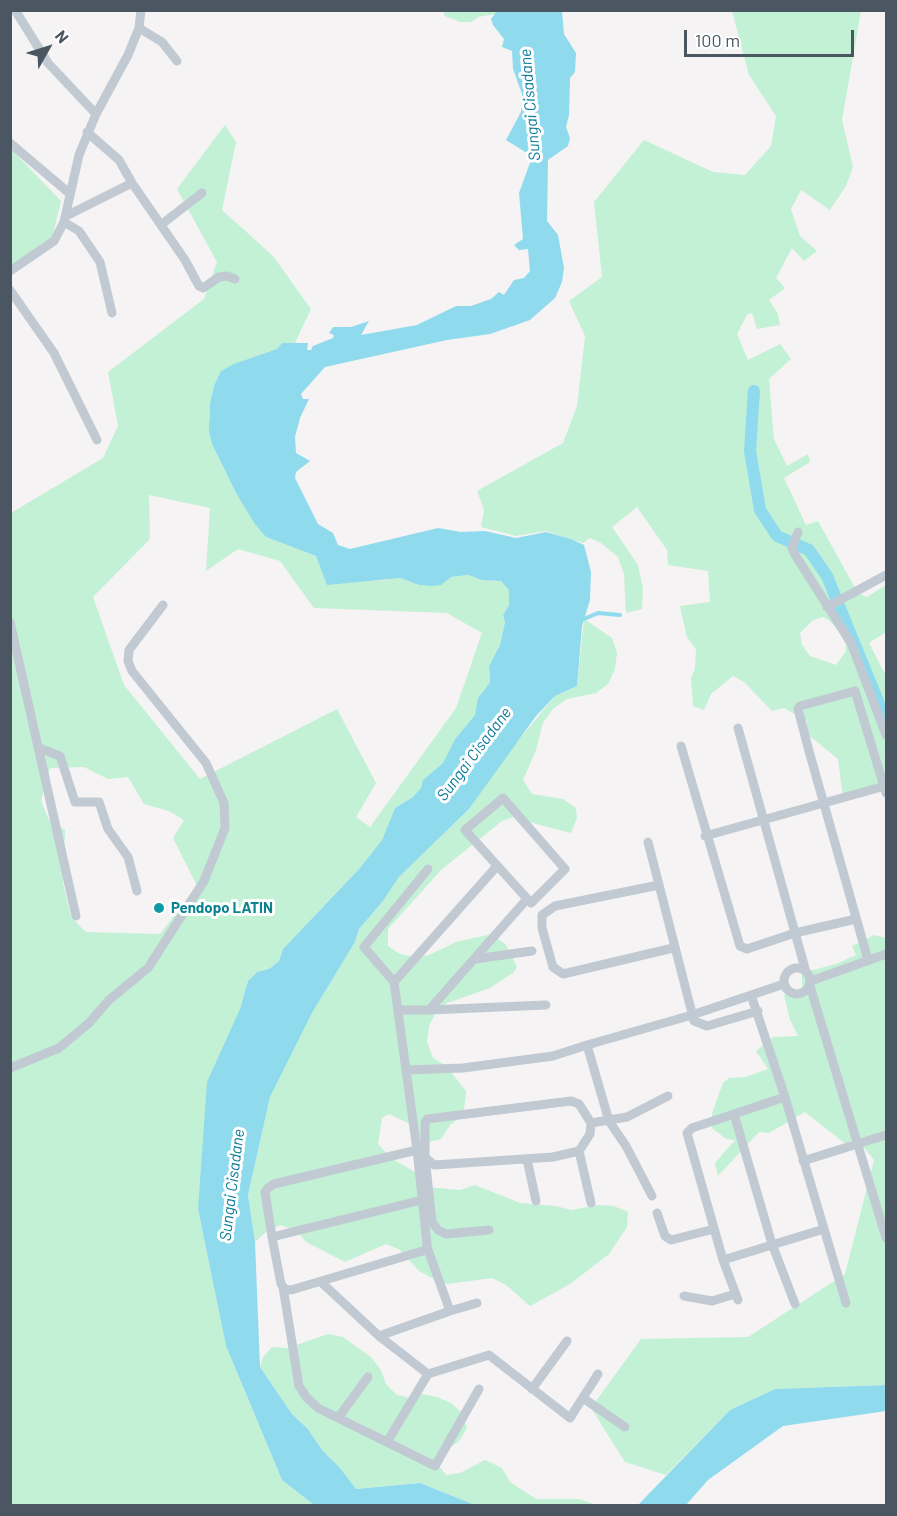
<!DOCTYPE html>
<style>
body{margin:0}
#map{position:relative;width:897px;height:1516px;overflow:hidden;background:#f5f3f3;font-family:Barlow,sans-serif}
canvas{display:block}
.frame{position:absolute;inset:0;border:12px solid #4a5661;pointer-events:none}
.north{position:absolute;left:18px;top:18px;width:60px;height:60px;-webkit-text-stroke:4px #fff;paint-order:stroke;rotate:51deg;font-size:16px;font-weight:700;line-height:24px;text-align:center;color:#4a5661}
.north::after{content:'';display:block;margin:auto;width:21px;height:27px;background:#4a5661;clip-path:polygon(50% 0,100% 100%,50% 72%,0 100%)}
.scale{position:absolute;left:684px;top:30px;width:170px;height:27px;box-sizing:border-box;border:3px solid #4a5661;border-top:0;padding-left:8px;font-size:18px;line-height:21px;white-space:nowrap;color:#4a5661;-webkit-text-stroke:4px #fff;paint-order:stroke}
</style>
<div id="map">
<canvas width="897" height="1516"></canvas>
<div class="frame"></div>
<div class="north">N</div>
<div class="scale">100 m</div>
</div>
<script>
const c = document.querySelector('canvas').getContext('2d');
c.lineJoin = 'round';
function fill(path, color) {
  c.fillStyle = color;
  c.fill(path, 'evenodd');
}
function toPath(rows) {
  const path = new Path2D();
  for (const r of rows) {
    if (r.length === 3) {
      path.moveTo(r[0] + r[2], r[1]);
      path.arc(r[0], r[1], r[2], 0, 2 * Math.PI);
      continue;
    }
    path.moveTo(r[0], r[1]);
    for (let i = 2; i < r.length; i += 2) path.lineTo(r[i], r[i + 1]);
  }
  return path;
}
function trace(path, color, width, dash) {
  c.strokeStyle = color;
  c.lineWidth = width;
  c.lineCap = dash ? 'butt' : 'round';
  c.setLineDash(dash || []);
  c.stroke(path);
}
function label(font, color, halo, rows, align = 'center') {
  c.font = font + ' Barlow,sans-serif';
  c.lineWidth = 6;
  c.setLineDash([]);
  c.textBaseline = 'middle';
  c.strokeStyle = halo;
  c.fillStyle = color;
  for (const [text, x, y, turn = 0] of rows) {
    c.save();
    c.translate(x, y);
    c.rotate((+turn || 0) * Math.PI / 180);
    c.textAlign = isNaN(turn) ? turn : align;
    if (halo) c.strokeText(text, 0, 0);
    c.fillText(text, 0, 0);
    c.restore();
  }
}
fill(toPath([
 [443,11,502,11,501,13,478,17,472,22,460,22,445,16],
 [732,11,861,11,842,120,853,167,846,186,830,210,801,190,791,209,800,236,817,251,804,261,792,248,776,278,785,288,769,300,778,314,780,325,757,329,752,313,747,315,737,334,748,360,780,344,791,359,769,379,774,439,787,466,808,454,810,462,784,478,806,525,818,521,858,593,867,597,886,585,886,632,869,643,886,676,886,784,843,798,838,759,806,733,807,721,784,708,772,711,744,682,733,676,711,694,704,710,693,706,691,678,695,668,696,649,687,637,680,606,710,602,708,571,668,565,667,550,637,507,612,527,638,565,643,588,642,609,626,613,624,574,618,557,601,543,590,538,583,543,546,531,516,536,481,527,484,510,477,491,563,443,577,406,585,336,569,301,602,277,594,202,644,140,713,172,745,175,771,146,776,116,749,75],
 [823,617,829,620,845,638,846,651,836,665,810,656,802,645,800,633,813,620],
 [225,125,236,142,222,210,273,256,311,309,294,345,282,343,277,349,214,386,209,415,212,444,236,493,266,537,316,556,328,581,372,581,400,578,419,585,441,584,451,577,468,575,482,580,501,581,509,590,509,605,503,615,505,622,500,645,489,666,490,682,481,693,475,715,455,739,443,763,424,780,421,788,413,797,395,808,382,840,359,869,283,949,279,961,269,969,257,972,248,981,240,1009,198,1209,226,1346,282,1480,314,1505,11,1506,11,513,103,458,118,426,108,372,204,299,217,262,177,189],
 [149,495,210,508,206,571,238,549,280,561,314,608,447,613,482,633,456,708,370,827,356,817,376,783,337,709,200,779,124,685,93,597,150,539],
 [84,767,108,779,128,777,144,804,169,811,184,820,173,838,197,886,160,934,86,932,71,917,63,883,65,830,49,820,41,801,50,768],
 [10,148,61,201,52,238,10,268],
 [584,619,612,638,617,653,615,669,608,684,596,693,567,699,554,708,543,722,536,750,523,780,532,794,563,799,576,808,577,818,571,833,529,822,516,816,502,821,441,870,388,929,388,946,400,954,415,957,429,955,456,942,492,934,506,945,517,967,514,972,490,988,447,1003,437,1010,429,1026,427,1042,433,1058,446,1066,466,1091,464,1111,457,1120,450,1125,441,1139,425,1143,415,1136,408,1123,389,1114,382,1118,378,1144,391,1158,418,1174,427,1187,460,1190,475,1185,520,1203,556,1206,571,1210,598,1205,614,1206,628,1212,627,1227,609,1254,570,1284,530,1306,506,1285,492,1278,447,1284,432,1278,419,1271,400,1250,386,1244,345,1262,306,1242,298,1232,281,1225,267,1231,255,1242,248,1195,270,1097,312,1013,355,942,359,929,383,901,399,877,469,809,503,759,555,696,577,686],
 [874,935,886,938,886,1385,775,1389,730,1410,666,1475,625,1462,591,1408,641,1339,748,1337,845,1274,874,1160,855,1136,847,1145,805,1112,769,1133,759,1132,718,1176,715,1163,735,1140,726,1139,712,1128,712,1113,723,1083,729,1078,746,1077,768,1069,756,1051,773,1037,798,1036,790,1020,784,995,802,988,802,973,836,964,856,955,852,946],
 [328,1334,343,1337,371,1357,381,1370,386,1384,397,1395,411,1398,421,1394,437,1397,451,1403,462,1413,467,1428,459,1441,447,1450,437,1463,446,1475,460,1473,485,1460,502,1468,510,1482,536,1499,579,1499,596,1505,475,1505,420,1483,356,1489,340,1468,322,1450,308,1429,292,1414,260,1367,263,1357,272,1347,288,1348]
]), '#c3f1d5');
fill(toPath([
 [497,11,562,11,564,34,576,53,575,72,570,78,569,115,566,127,570,138,568,146,548,160,547,221,558,235,564,268,562,282,555,298,530,320,490,334,447,340,325,367,301,394,303,399,309,399,300,418,295,437,296,453,310,461,296,472,295,478,318,524,333,533,338,545,350,549,438,528,461,532,485,531,516,538,546,532,571,539,584,545,591,572,590,600,582,626,577,686,555,696,536,716,469,809,399,877,383,901,359,929,355,942,312,1013,270,1097,248,1195,255,1242,260,1367,292,1414,308,1429,322,1450,340,1468,356,1489,420,1483,475,1505,314,1505,282,1480,226,1346,198,1209,207,1082,240,1009,248,981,257,972,269,969,279,961,283,949,359,869,382,840,395,808,413,797,421,788,423,780,443,763,455,739,475,715,478,698,490,682,489,666,500,645,505,622,503,615,509,605,509,590,501,581,482,580,468,575,451,577,441,585,432,586,419,585,400,578,327,585,316,556,266,537,255,524,236,493,212,444,209,431,210,404,214,386,221,371,234,364,277,349,282,343,308,343,307,350,311,350,313,346,333,338,334,335,329,333,333,327,351,327,369,321,361,335,417,325,456,306,471,306,491,299,499,292,504,295,514,280,524,278,530,271,528,249,519,250,514,245,523,239,519,193,531,160,530,155,506,140,521,112,522,94,513,69,512,51,502,47,504,39,493,25,491,19],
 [886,1385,886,1411,783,1426,708,1480,686,1505,633,1505,639,1504,730,1410,775,1389]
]), '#90daee');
trace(toPath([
 [584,619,598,613,620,615]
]), '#90daee', 4);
trace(toPath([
 [754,391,750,451,760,510,777,536,809,550,827,576,886,721]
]), '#90daee', 12);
trace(toPath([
 [15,10,48,63,96,114],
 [139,28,162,42,177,61],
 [87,132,119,160,132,183,185,260,199,286,203,288,219,277,227,276,235,279],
 [10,143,69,193],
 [66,216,132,183],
 [64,222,79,231,100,262,112,313],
 [162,224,202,193],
 [10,271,54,241,64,222,79,155,96,114,128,55,139,28,141,10],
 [10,290,54,353,97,440],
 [798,532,792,548,794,553,851,643,886,735],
 [827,607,886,575],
 [10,622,76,916],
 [738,728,806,972],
 [681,746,740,946,747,949,795,933,856,919],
 [39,748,60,756,75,802,99,802,108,829,128,857,137,891],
 [503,798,565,869,531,903,465,830,503,798],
 [705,836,885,786],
 [648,842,694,1021,707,1026,758,1011],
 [659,885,555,906,542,915,542,928,553,967,563,974,673,948],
 [475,959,532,951],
 [868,960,809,751,798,709,800,706,855,691,886,793],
 [797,981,13],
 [811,981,886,954],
 [394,982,364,947,428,869],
 [810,986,886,1238],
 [751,995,785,1097,846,1303],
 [399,1010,429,1010,527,899],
 [429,1010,546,1005],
 [10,1068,59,1048,89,1023,109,1000,148,968,204,881,225,828,224,803,206,763,132,671,128,661,129,650,163,605],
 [406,1070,394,982,497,866],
 [571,1101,579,1104,591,1123,590,1134,579,1151,553,1157,434,1165,425,1157,425,1123,427,1119,571,1101],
 [734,1114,772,1244,795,1304],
 [591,1123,627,1117,668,1096],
 [417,1150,274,1184,268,1188,265,1192,272,1237,281,1284,285,1289,291,1290,426,1250,427,1244,417,1150,406,1070,463,1068,553,1056,587,1045],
 [579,1151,591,1203],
 [425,1157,432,1222,438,1230,446,1234,489,1230],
 [527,1159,536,1201],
 [803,1161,886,1135],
 [652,1196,626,1146,609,1121,587,1045,692,1015,784,984],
 [657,1213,665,1236,671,1240,714,1229],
 [272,1237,422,1200],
 [427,1247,450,1311,477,1303],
 [723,1260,824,1229],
 [321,1282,379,1336,428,1374,489,1355,570,1418,598,1374],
 [283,1287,299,1386,307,1398,318,1408,435,1466,479,1389],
 [684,1296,712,1301,735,1294],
 [738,1300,723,1260,687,1133,692,1128,785,1097],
 [379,1336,450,1311],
 [532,1389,567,1341],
 [583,1398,625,1427],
 [338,1418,368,1377],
 [387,1442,428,1374]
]), '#c1cad2', 9);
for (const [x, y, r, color] of [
 [159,908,6,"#0f9aa8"]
]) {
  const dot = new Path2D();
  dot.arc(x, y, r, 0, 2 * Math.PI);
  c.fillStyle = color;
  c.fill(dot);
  trace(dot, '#fff', 2);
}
label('bold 15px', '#0d838f', '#fff', [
 ["Pendopo LATIN",171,908]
], 'left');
label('italic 16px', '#0c7c9b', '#fff', [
 ["Sungai Cisadane",530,105,-95],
 ["Sungai Cisadane",474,754,-53],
 ["Sungai Cisadane",232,1185,-83]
]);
</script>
